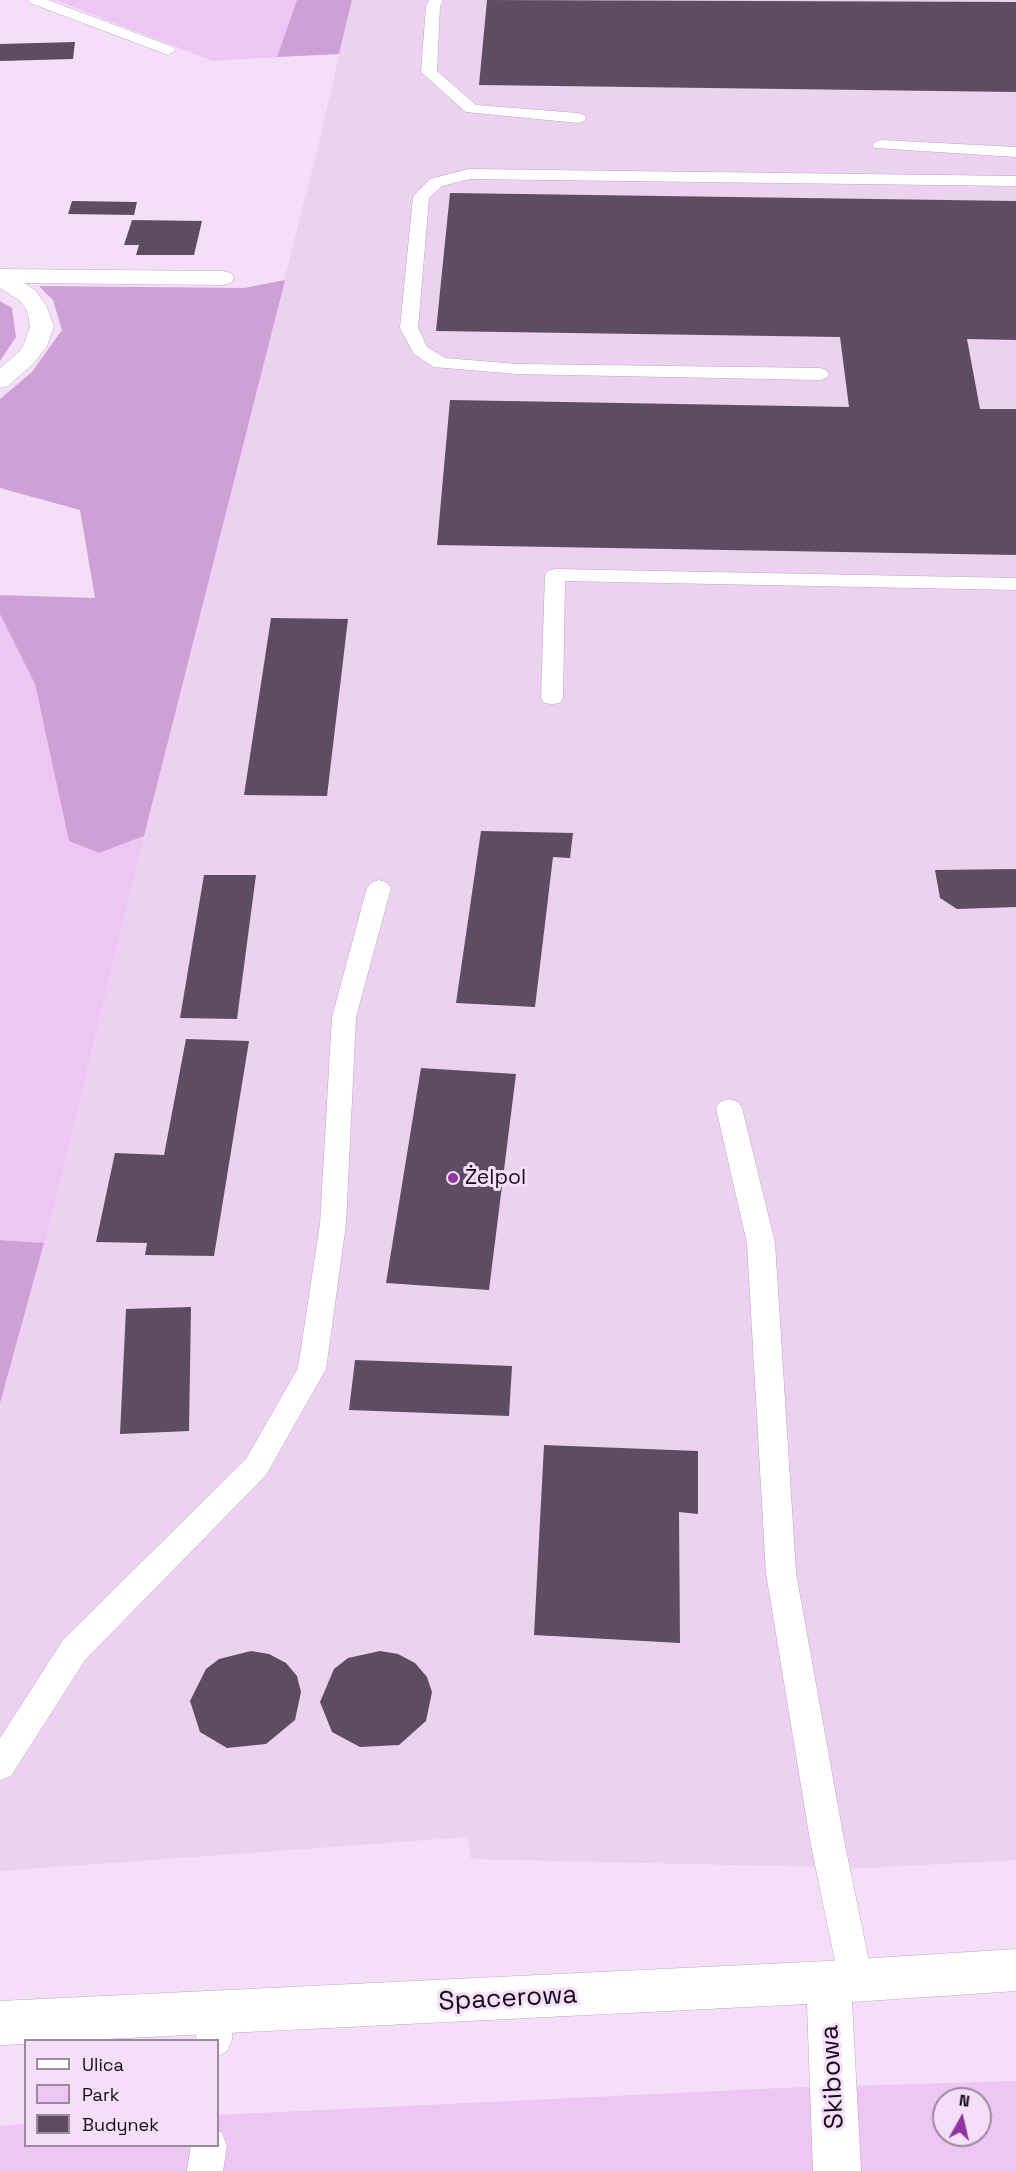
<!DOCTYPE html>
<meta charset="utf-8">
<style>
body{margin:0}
#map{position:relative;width:1016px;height:2171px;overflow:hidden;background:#f4def8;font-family:"Space Grotesk",sans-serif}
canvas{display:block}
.legend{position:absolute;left:24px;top:2039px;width:195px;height:108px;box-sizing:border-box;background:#f4def8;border:2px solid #9a8a9d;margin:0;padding:8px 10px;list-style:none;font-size:18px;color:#130c15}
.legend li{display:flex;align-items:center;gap:12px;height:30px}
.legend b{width:30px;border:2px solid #9a8a9d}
.north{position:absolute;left:932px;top:2087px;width:60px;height:60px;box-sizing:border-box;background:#f4def8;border:2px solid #9a8a9d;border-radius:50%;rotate:8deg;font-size:16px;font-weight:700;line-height:24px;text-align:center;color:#130c15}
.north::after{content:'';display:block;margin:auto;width:21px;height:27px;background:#8f35a0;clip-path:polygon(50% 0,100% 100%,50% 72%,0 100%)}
</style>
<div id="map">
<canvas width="1016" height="2171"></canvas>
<ul class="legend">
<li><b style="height:8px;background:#fff"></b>Ulica</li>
<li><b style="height:16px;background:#edc6f4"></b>Park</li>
<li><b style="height:16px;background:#5e4c62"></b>Budynek</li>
</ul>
<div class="north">N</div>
</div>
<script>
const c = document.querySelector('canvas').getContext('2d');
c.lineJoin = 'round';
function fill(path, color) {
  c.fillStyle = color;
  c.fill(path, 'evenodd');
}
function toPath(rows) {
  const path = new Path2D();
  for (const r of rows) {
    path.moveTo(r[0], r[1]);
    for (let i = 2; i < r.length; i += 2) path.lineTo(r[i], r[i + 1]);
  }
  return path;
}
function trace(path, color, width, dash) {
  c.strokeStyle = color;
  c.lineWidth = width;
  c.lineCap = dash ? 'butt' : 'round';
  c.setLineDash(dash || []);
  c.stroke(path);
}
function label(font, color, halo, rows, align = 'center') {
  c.font = font + ' "Space Grotesk",sans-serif';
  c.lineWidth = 6;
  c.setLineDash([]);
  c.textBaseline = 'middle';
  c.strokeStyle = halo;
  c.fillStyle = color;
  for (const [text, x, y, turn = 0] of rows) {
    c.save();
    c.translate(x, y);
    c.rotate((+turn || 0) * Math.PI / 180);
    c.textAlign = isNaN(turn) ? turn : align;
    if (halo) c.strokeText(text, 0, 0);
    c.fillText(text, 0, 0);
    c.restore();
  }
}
fill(toPath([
 [352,0,1016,0,1016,1860,865,1868,471,1859,468,1837,0,1871,0,1383,144,836,318,147]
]), '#ecd1f1');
fill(toPath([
 [55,0,297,0,277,57,213,61],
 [0,614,35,684,69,841,99,853,144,836,44,1243,0,1240],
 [1016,2081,1016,2171,0,2171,0,2126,25,2124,26,2146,218,2146,218,2115,780,2088],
 [944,2099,980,2099,980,2135,944,2135]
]), '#edc6f4');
fill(toPath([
 [297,0,352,0,339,54,277,57],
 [285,280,144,836,99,853,69,841,35,684,0,614,0,595,95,598,80,510,0,488,0,399,32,372,62,330,53,300,39,286,244,288],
 [0,301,12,308,16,337,0,361],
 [0,1240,44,1243,0,1403]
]), '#cda1d6');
fill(toPath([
 [487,0,1016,2,1016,92,479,85],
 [75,42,73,59,0,61,0,44],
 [450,193,1016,201,1016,340,967,339,980,409,1016,409,1016,555,437,545,450,400,849,407,840,337,436,331],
 [72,201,137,202,134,215,68,214],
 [132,220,202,221,194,255,136,255,139,245,124,245],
 [271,618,348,619,327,796,244,795],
 [481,831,573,833,570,858,553,857,535,1007,456,1003],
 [1016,869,1016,907,957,909,940,898,935,870],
 [204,875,256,875,237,1019,180,1018],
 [186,1039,249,1041,214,1256,145,1255,147,1243,96,1242,115,1153,164,1155],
 [421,1068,516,1074,489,1290,386,1283],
 [191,1307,189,1431,120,1434,126,1309],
 [355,1360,512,1366,509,1416,349,1410],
 [544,1445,698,1451,698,1514,679,1512,680,1643,534,1635],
 [251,1651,269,1654,286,1663,297,1676,301,1692,295,1720,266,1744,227,1748,200,1732,190,1701,206,1669,219,1659],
 [380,1651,398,1654,415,1663,427,1677,432,1692,426,1721,399,1745,360,1747,332,1732,320,1702,334,1669,348,1658]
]), '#5e4c62');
const service = toPath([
 [28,0,48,0,173,47,176,50,168,55,163,53,30,3,28,0],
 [429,0,443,0,440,6,437,71,476,105,578,113,584,115,586,118,584,121,578,123,466,112,421,72,426,6,429,0],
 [881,140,1016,147,1016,157,875,148,873,145,875,142,881,140],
 [469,169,1016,176,1016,186,469,179,442,186,429,198,418,328,427,347,445,358,517,364,820,368,826,370,829,374,826,378,820,380,517,374,434,367,414,354,400,328,413,197,430,179,469,169],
 [555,569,1016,578,1016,590,565,581,563,698,560,703,552,704,544,703,541,698,545,575,548,571,555,569],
 [379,880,387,883,391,888,356,1017,346,1224,326,1369,266,1475,85,1660,11,1776,0,1780,0,1738,63,1640,246,1459,298,1368,320,1224,332,1017,367,888,371,883,379,880],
 [729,1099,738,1102,742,1108,775,1243,796,1573,844,1840,873,1981,868,1993,856,1997,844,1993,839,1981,810,1840,766,1573,747,1243,716,1108,720,1102,729,1099],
 [214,1996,226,2001,231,2013,232,2040,226,2052,218,2056,218,2040,196,2040,197,2013,202,2001,214,1996],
 [218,2131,222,2133,227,2146,223,2171,187,2171,191,2146,218,2146,218,2131]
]);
const minor = toPath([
 [0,269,223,271,231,273,234,278,231,283,223,285,24,283,35,290,46,305,54,326,48,344,35,362,8,386,0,388,0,368,19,352,24,344,30,326,27,310,19,300,0,288,0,269],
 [1016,1949,1016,1991,852,2002,861,2171,813,2171,807,2004,87,2040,26,2040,26,2044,0,2045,0,2001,828,1961,1016,1949]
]);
trace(service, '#bda8c1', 1);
trace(minor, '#bda8c1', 1);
fill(service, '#fff');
fill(minor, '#fff');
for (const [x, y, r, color] of [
 [453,1178,6,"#8f35a0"]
]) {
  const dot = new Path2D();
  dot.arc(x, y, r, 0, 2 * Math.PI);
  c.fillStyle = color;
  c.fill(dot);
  trace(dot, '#f4def8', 2);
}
label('21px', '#130c15', '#f4def8', [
 ["Żelpol",465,1178]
], 'left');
label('26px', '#130c15', '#f4def8', [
 ["Spacerowa",508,1999,-3],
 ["Skibowa",833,2077,-93]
]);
</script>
